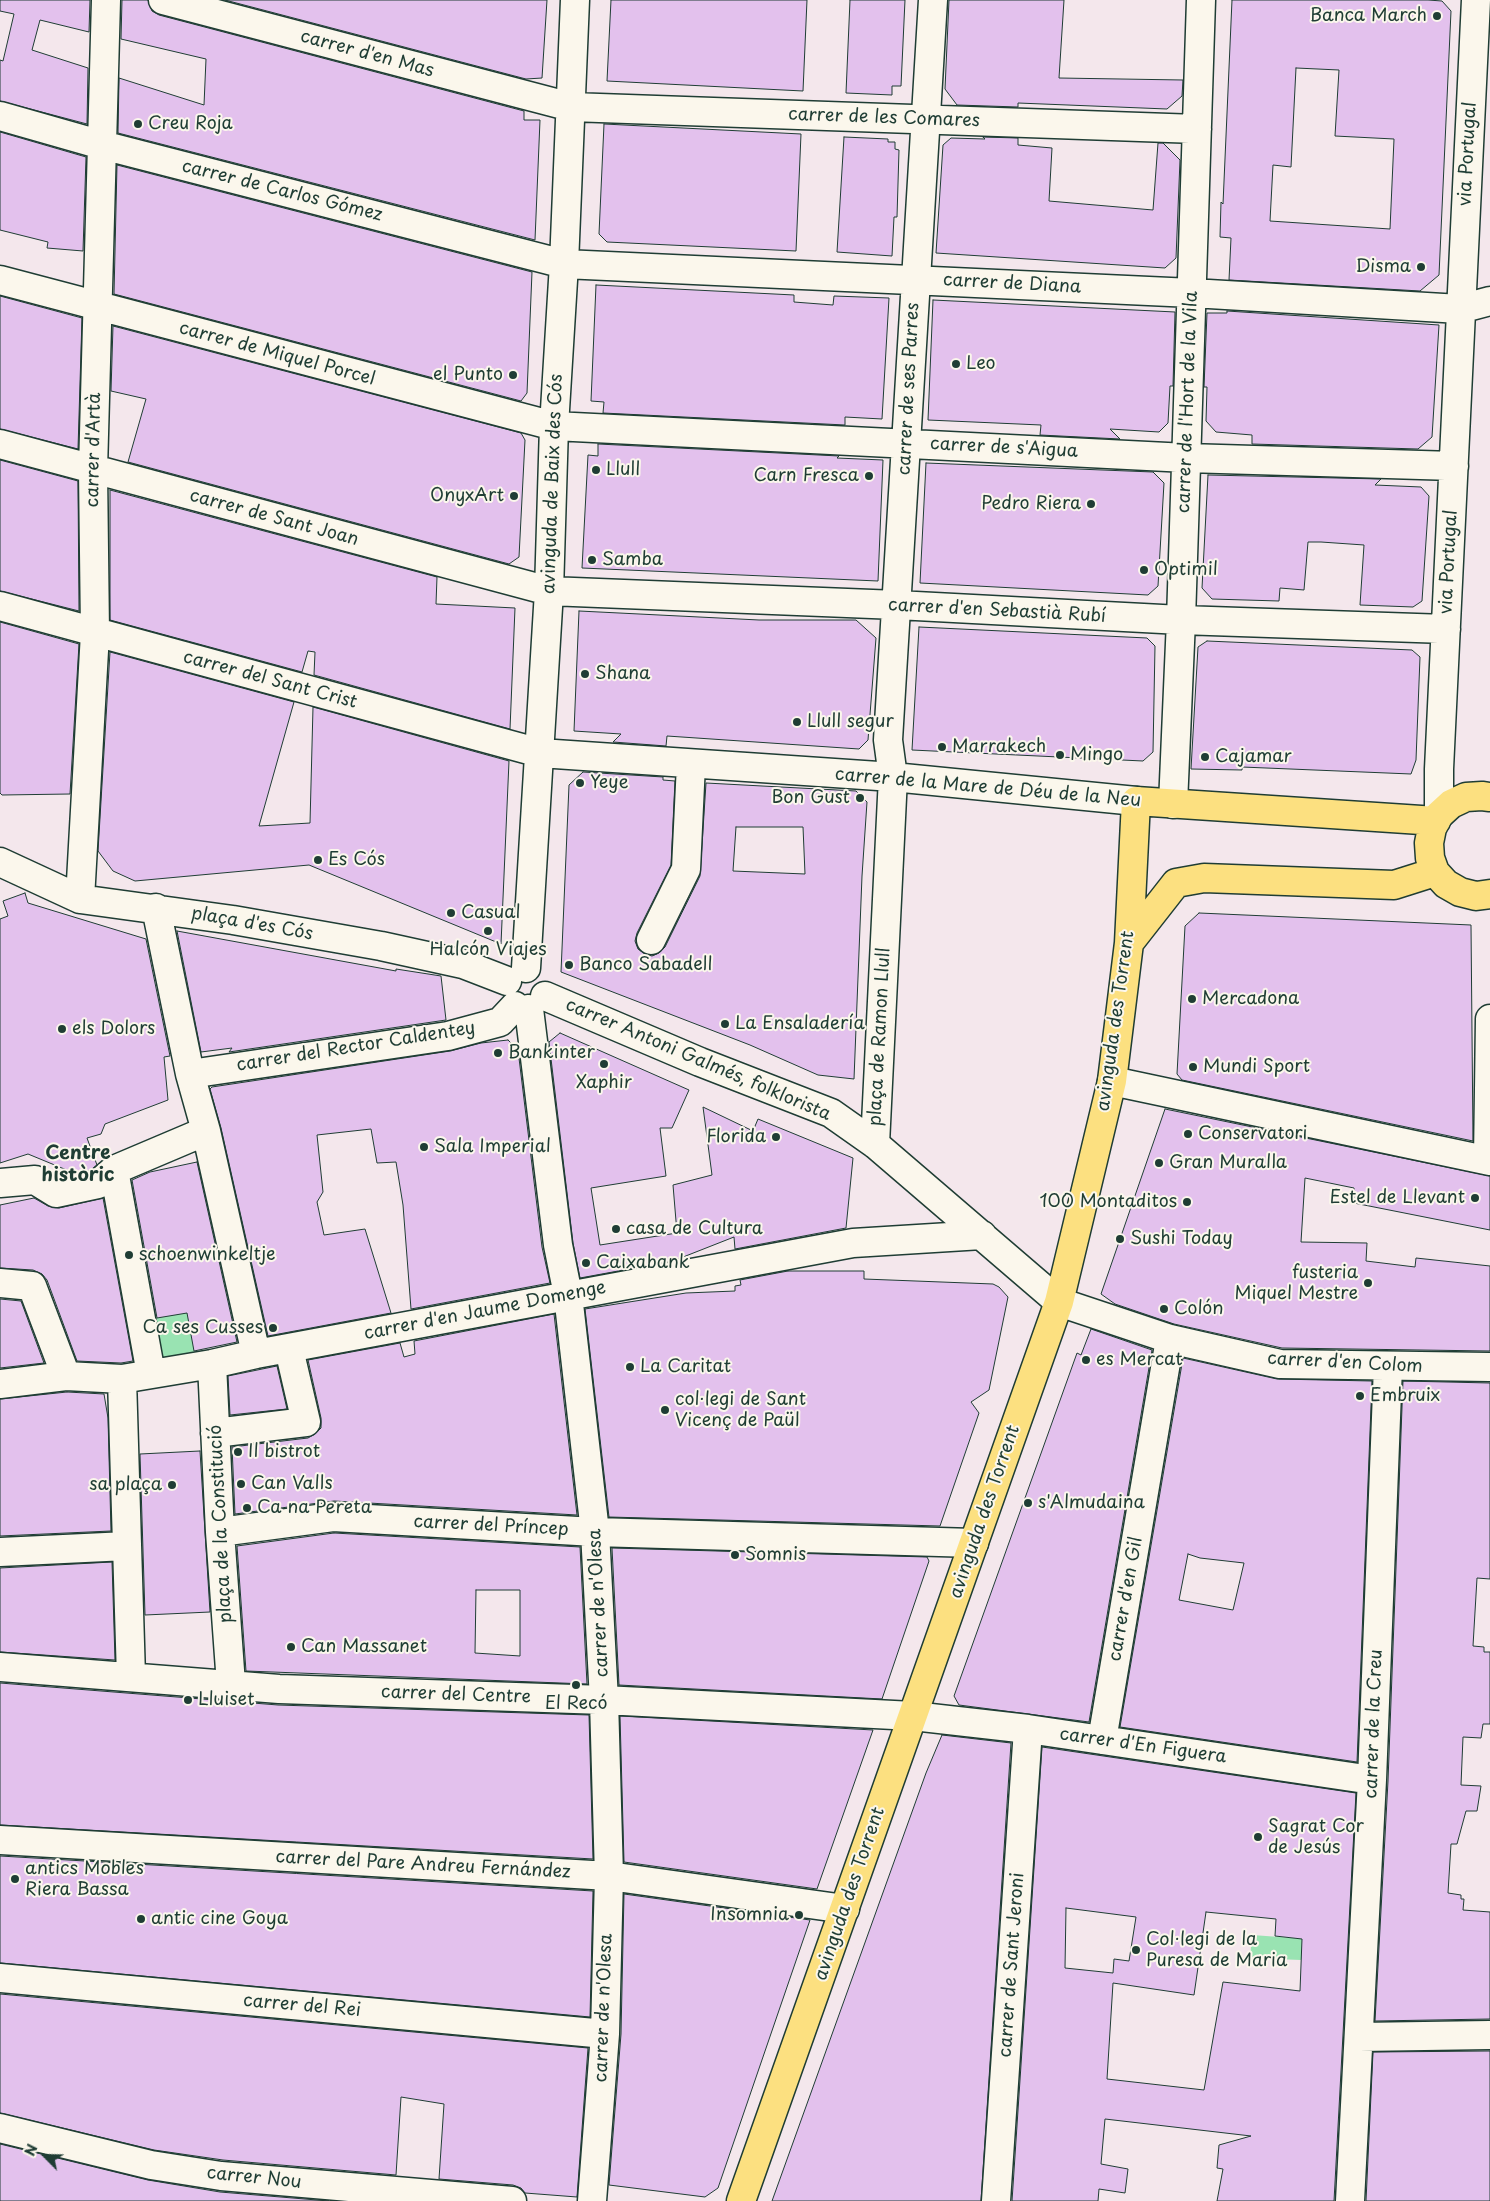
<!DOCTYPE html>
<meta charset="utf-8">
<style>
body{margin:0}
#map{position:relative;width:1490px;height:2201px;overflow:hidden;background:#f4e7ec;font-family:"Playpen Sans",sans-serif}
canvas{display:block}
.north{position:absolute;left:20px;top:2131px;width:50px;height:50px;-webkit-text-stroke:4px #fbf7ec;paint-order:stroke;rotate:293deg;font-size:14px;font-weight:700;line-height:20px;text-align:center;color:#1f3d34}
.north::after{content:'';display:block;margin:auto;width:18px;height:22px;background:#1f3d34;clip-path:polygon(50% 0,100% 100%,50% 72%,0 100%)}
</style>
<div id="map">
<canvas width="1490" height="2201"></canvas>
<div class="north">N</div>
</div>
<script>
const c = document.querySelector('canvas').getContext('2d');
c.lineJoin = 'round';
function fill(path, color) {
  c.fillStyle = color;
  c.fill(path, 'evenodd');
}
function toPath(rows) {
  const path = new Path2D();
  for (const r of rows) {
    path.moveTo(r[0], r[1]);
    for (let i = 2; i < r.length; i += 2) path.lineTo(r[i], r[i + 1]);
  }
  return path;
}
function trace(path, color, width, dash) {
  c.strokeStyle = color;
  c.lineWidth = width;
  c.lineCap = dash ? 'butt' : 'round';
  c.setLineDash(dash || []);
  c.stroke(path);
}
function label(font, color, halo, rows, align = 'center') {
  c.font = font + ' "Playpen Sans",sans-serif';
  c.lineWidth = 4;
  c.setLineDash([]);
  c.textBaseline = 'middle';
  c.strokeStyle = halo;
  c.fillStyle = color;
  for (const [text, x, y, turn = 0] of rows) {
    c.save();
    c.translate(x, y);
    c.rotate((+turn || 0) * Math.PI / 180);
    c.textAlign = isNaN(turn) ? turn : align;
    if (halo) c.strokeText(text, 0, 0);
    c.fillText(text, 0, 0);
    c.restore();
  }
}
fill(toPath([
 [205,1309,192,1336,195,1356,167,1361,157,1354,150,1319],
 [1252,1935,1294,1938,1322,1936,1301,1960,1250,1958]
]), '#99e3b2');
const building = toPath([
 [0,0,90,0,89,32,40,20,32,50,88,68,87,124,0,101,0,60,3,61,14,14,0,11,0,0],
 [122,0,148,0,152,11,159,15,524,111,524,120,540,120,535,240,118,133,119,78,204,105,206,59,121,39,122,0],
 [225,0,547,0,542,78,526,79,225,0],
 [611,0,807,0,803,91,607,81,611,0],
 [850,0,905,0,901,86,892,86,892,95,846,93,850,0],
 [949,0,1064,0,1059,78,1183,80,1182,96,1167,109,1018,103,1018,107,957,105,945,89,949,0],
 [1232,0,1428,0,1442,1,1451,11,1439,275,1420,291,1229,280,1231,238,1220,237,1221,202,1223,204,1232,0],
 [1296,68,1339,70,1335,136,1394,139,1390,229,1270,221,1273,165,1291,167,1296,68],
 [604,124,801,134,796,251,607,242,599,234,604,124],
 [0,132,86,157,83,251,47,248,48,242,0,230,0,132],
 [844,137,888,139,888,142,895,142,895,149,899,150,897,217,894,217,892,256,837,252,844,137],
 [983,137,1018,138,1018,145,1052,148,1049,201,1153,210,1158,143,1163,143,1180,160,1176,258,1165,268,936,253,943,145,951,138,985,139,983,137],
 [117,165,532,272,527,393,521,401,114,294,117,165],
 [596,285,794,295,794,302,833,305,834,296,889,298,882,419,845,417,845,425,603,413,604,402,591,401,596,285],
 [0,296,82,318,78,449,0,429,0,296],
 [933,300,1175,312,1173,386,1170,386,1168,423,1159,432,1110,429,1120,439,1040,435,1041,425,928,420,933,300],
 [1227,311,1439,325,1432,437,1418,449,1252,444,1252,435,1216,432,1206,421,1207,387,1204,387,1207,313,1227,313,1227,311],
 [113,326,521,433,525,440,519,557,509,564,128,462,146,399,111,391,113,326],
 [598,444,839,456,837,458,883,460,878,581,582,568,588,455,598,456,598,444],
 [0,460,78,481,79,611,0,591,0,460],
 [926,463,1153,472,1164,483,1158,586,1148,595,920,583,926,463],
 [1208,475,1381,479,1375,485,1421,487,1429,496,1422,601,1413,607,1360,605,1364,545,1321,542,1308,542,1304,590,1280,588,1279,601,1212,599,1202,588,1208,475],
 [110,490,437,577,436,604,515,608,510,729,314,675,315,652,308,651,302,672,110,620,110,490],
 [579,611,759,620,856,620,876,638,868,740,859,749,667,736,666,746,613,742,621,734,574,731,579,611],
 [0,622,79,644,70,794,2,795,0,793,0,622],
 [919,627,1147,638,1155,646,1153,752,1143,761,912,750,919,627],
 [1207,641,1412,650,1420,657,1416,760,1411,774,1242,767,1242,770,1191,769,1198,647,1207,641],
 [110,652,294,702,259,826,310,823,313,707,509,761,501,944,309,865,135,881,113,871,98,851,110,652],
 [583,772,663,777,663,780,675,781,671,865,637,933,635,941,638,949,645,954,652,956,659,953,665,947,700,876,706,783,856,791,867,802,862,876,854,1079,818,1075,750,1045,561,972,569,785,583,772],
 [736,827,803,827,805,874,733,871,736,827],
 [25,893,28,903,146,939,170,1056,164,1057,168,1100,105,1124,101,1134,87,1138,97,1165,91,1170,74,1173,28,1154,0,1163,0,919,8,916,3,901,25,893],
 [1199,913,1471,925,1473,1141,1182,1080,1177,1074,1185,926,1199,913],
 [177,931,396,971,396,969,441,976,446,1020,229,1052,232,1048,201,1052,177,931],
 [560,1033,689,1090,672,1128,660,1128,666,1176,591,1188,600,1245,677,1233,673,1185,712,1175,703,1107,753,1131,758,1119,853,1158,846,1228,735,1249,734,1237,673,1261,580,1278,573,1243,549,1042,560,1033],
 [508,1040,518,1050,542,1247,550,1283,411,1309,403,1205,396,1162,377,1163,371,1129,317,1135,323,1192,317,1202,324,1235,365,1229,391,1313,268,1336,221,1128,210,1089,212,1087,450,1051,481,1043,508,1040],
 [1165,1109,1490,1176,1490,1230,1354,1203,1354,1188,1305,1178,1301,1242,1367,1243,1366,1261,1415,1267,1416,1258,1490,1266,1490,1351,1282,1348,1174,1324,1115,1304,1101,1294,1165,1109],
 [197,1162,237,1342,194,1351,187,1313,157,1318,132,1180,150,1172,197,1162],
 [34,1198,48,1206,59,1208,103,1198,133,1361,121,1363,77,1361,47,1280,42,1274,33,1270,0,1268,0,1205,34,1198],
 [788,1271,864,1271,864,1279,993,1284,999,1287,1008,1297,989,1390,971,1402,979,1413,940,1526,609,1517,585,1309,686,1293,735,1291,735,1286,741,1285,740,1280,788,1271],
 [0,1299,21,1301,44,1363,0,1368,0,1299],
 [554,1314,577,1515,334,1501,235,1514,232,1447,308,1438,315,1434,321,1428,321,1418,308,1360,400,1343,404,1357,415,1354,414,1341,554,1314],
 [1091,1329,1152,1350,1089,1722,959,1705,954,1696,1077,1353,1081,1355,1091,1329],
 [1183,1358,1277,1379,1372,1381,1357,1762,1120,1727,1183,1358],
 [1188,1554,1200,1558,1244,1563,1233,1610,1179,1600,1188,1554],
 [277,1366,287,1409,230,1415,228,1376,277,1366],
 [1403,1381,1490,1383,1490,1579,1477,1578,1473,1646,1484,1647,1484,1652,1490,1652,1490,1724,1483,1724,1481,1738,1463,1737,1461,1785,1481,1786,1477,1811,1466,1811,1457,1844,1451,1844,1448,1893,1461,1895,1461,1899,1464,1899,1463,1910,1490,1912,1490,2019,1375,2021,1388,1781,1403,1381],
 [67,1392,104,1394,108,1418,111,1531,0,1536,0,1399,67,1392],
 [200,1451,210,1612,145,1615,140,1454,200,1451],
 [334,1533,580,1547,587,1684,246,1671,237,1546,334,1533],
 [476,1590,520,1590,520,1656,475,1653,476,1590],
 [612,1548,927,1557,929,1561,882,1699,619,1685,612,1548],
 [112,1562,115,1660,0,1652,0,1568,112,1562],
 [0,1683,278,1705,589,1715,593,1859,0,1825,0,1683],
 [620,1716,873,1730,817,1889,624,1862,620,1716],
 [942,1735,1011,1743,981,2201,772,2201,926,1773,942,1735],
 [1042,1747,1356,1793,1334,2201,1217,2201,1223,2169,1217,2168,1219,2145,1251,2136,1105,2119,1101,2164,1128,2169,1125,2193,1099,2189,1098,2201,1012,2201,1042,1747],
 [1066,1908,1136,1917,1129,1961,1114,1959,1113,1973,1065,1968,1066,1908],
 [1206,1912,1276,1919,1275,1936,1302,1939,1300,1991,1223,1982,1204,2090,1107,2079,1113,1983,1194,1995,1206,1912],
 [0,1856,593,1891,590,2017,0,1963,0,1856],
 [624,1894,810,1920,718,2188,705,2197,609,2185,621,2034,624,1894],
 [0,1994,588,2048,577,2197,525,2193,521,2188,513,2185,439,2179,444,2104,401,2097,396,2175,223,2160,154,2150,0,2113,0,1994],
 [1490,2051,1490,2201,1366,2201,1373,2052,1490,2051],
 [0,2144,148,2180,220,2192,329,2201,0,2201,0,2144]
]);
fill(building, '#e3c1ed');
trace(building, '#1f3d34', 1);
const minor = toPath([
 [163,0,571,107,1197,129],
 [0,116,102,145,564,264,1192,293,1460,309,1490,301],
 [0,280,554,426,1187,458,1454,466],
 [0,444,549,591,897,605,1181,620,1446,629],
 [0,606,540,753,893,777,1136,801],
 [1173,804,1181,620,1201,0],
 [1439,815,1439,769,1476,0],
 [0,862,80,899,233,920,381,946,463,964,507,981],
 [80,899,95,633,93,470,106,0],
 [156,908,190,1074,206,1131,256,1354],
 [651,940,686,869,691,764],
 [526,968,549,591,554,426,564,264,575,0],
 [545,996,700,1062,831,1113,875,1144,1059,1302,1170,1339,1280,1364,1490,1367],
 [529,1009,558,1245,568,1295,595,1532,604,1700,609,1876,605,2034,592,2201],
 [190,1074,448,1036,500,1022,515,1006],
 [1112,1081,1490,1161],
 [875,1144,893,777,888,740,933,0],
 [1488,1160,1490,1019],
 [114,1170,151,1374],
 [0,1183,35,1180,56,1193,98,1184,114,1170,206,1131],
 [0,1283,32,1286,66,1376],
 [212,1364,220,1532,231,1684],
 [122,1379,131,1677],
 [0,1384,66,1376,122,1379,212,1364,256,1354,853,1243,982,1235],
 [215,1433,306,1422,289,1349],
 [220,1532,333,1517,595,1532,974,1543],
 [0,1552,127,1546],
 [0,1667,279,1689,604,1700,913,1716,1028,1729,1372,1780],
 [1102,1740,1170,1339],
 [0,1840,609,1876,845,1909],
 [0,1978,605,2034],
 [1359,2037,1490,2035],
 [0,2128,151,2165,221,2176,512,2201],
 [996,2201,1028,1729],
 [1350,2201,1372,1780,1388,1366]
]);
const major = toPath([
 [1490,797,1482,796,1466,797,1451,804,1439,815,1432,828,1429,843,1430,858,1435,872,1446,884,1460,892,1476,896,1490,894],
 [1129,943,1176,883,1204,878,1394,885,1435,872],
 [741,2201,1059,1302,1112,1081,1129,943,1136,801,1436,821]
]);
trace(minor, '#1f3d34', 31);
trace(major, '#1f3d34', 31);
trace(minor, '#fbf7ec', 28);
trace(major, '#fce080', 28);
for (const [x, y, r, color] of [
 [1437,16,5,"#1f3d34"],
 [138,124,5,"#1f3d34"],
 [1421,267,5,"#1f3d34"],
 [956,364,5,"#1f3d34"],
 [513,375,5,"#1f3d34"],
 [596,470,5,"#1f3d34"],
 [869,476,5,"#1f3d34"],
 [514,496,5,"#1f3d34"],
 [1091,504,5,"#1f3d34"],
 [592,560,5,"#1f3d34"],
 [1144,570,5,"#1f3d34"],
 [585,674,5,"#1f3d34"],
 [797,722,5,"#1f3d34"],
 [942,747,5,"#1f3d34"],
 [1060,755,5,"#1f3d34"],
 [1205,757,5,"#1f3d34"],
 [580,783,5,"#1f3d34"],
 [860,798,5,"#1f3d34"],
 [318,860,5,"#1f3d34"],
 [451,913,5,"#1f3d34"],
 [488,931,5,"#1f3d34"],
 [569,965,5,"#1f3d34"],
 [1192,999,5,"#1f3d34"],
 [725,1024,5,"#1f3d34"],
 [62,1029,5,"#1f3d34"],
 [498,1053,5,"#1f3d34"],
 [604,1064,5,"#1f3d34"],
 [1193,1067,5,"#1f3d34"],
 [1188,1134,5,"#1f3d34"],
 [776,1137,5,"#1f3d34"],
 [424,1147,5,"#1f3d34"],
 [1159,1163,5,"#1f3d34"],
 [1475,1198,5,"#1f3d34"],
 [1187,1202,5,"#1f3d34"],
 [616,1229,5,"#1f3d34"],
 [1120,1239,5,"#1f3d34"],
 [129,1255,5,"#1f3d34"],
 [586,1263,5,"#1f3d34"],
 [1368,1283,5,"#1f3d34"],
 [1164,1309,5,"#1f3d34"],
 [273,1328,5,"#1f3d34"],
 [1086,1360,5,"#1f3d34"],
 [630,1367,5,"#1f3d34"],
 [1360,1396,5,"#1f3d34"],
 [665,1410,5,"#1f3d34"],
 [238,1452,5,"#1f3d34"],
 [241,1484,5,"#1f3d34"],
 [172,1485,5,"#1f3d34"],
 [1028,1503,5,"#1f3d34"],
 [247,1508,5,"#1f3d34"],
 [735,1555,5,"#1f3d34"],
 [291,1647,5,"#1f3d34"],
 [576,1685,5,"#1f3d34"],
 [188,1700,5,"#1f3d34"],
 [1258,1837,5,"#1f3d34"],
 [15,1879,5,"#1f3d34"],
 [799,1915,5,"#1f3d34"],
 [141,1919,5,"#1f3d34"],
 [1136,1950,5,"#1f3d34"]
]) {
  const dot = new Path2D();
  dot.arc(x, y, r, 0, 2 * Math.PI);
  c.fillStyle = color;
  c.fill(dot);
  trace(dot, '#fbf7ec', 2);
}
label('18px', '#1f3d34', '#fbf7ec', [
 ["Banca March",1427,16,"right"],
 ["Creu Roja",148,124],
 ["Disma",1411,267,"right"],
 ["Leo",966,364],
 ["el Punto",503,375,"right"],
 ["Llull",606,470],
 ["Carn Fresca",859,476,"right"],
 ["OnyxArt",504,496,"right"],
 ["Pedro Riera",1081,504,"right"],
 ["Samba",602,560],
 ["Optimil",1154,570],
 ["Shana",595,674],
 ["Llull segur",807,722],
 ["Marrakech",952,747],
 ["Mingo",1070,755],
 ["Cajamar",1215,757],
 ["Yeye",590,783],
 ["Bon Gust",850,798,"right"],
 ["Es Cós",328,860],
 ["Casual",461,913],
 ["Halcón Viajes",488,950,"center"],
 ["Banco Sabadell",579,965],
 ["Mercadona",1202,999],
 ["La Ensaladería",735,1024],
 ["els Dolors",72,1029],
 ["Bankinter",508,1053],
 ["Mundi Sport",1203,1067],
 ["Xaphir",604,1083,"center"],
 ["Conservatori",1198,1134],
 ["Florida",766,1137,"right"],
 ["Sala Imperial",434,1147],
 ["Gran Muralla",1169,1163],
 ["Estel de Llevant",1465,1198,"right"],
 ["100 Montaditos",1177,1202,"right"],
 ["casa de Cultura",626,1229],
 ["Sushi Today",1130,1239],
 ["schoenwinkeltje",139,1255],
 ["Caixabank",596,1263],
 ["fusteria",1358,1273,"right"],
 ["Miquel Mestre",1358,1294,"right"],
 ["Colón",1174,1309],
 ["Ca ses Cusses",263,1328,"right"],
 ["es Mercat",1096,1360],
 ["La Caritat",640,1367],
 ["Embruix",1370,1396],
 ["col·legi de Sant",675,1400],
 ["Vicenç de Paül",675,1421],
 ["Il bistrot",248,1452],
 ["Can Valls",251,1484],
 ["sa plaça",162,1485,"right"],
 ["s'Almudaina",1038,1503],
 ["Ca na Pereta",257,1508],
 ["Somnis",745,1555],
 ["Can Massanet",301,1647],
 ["Lluiset",198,1700],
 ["El Recó",576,1704,"center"],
 ["Sagrat Cor",1268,1827],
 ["de Jesús",1268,1848],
 ["antics Mobles",25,1869],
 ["Riera Bassa",25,1890],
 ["Insomnia",789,1915,"right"],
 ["antic cine Goya",151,1919],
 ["Col·legi de la",1146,1940],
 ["Puresa de Maria",1146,1961]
], 'left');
label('18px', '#1f3d34', '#fbf7ec', [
 ["carrer d'en Mas",367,54,15],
 ["carrer de les Comares",884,118,2],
 ["via Portugal",1468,154,-87],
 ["carrer de Carlos Gómez",282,191,14],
 ["carrer de Diana",1012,284,3],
 ["carrer de Miquel Porcel",277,354,15],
 ["carrer de ses Parres",909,389,-87],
 ["carrer de l'Hort de la Vila",1188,402,-88],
 ["carrer de s'Aigua",1004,448,3],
 ["carrer d'Artà",94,450,-89],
 ["avinguda de Baix des Cós",553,484,-88],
 ["carrer de Sant Joan",274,518,15],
 ["via Portugal",1449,562,-87],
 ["carrer d'en Sebastià Rubí",997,611,3],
 ["carrer del Sant Crist",270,680,15],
 ["carrer de la Mare de Déu de la Neu",988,788,5],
 ["plaça d'es Cós",252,924,10],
 ["avinguda des Torrent",1116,1021,-82],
 ["plaça de Ramon Llull",880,1037,-87],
 ["carrer del Rector Caldentey",356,1047,-9],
 ["carrer Antoni Galmés, folklorista",698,1060,23],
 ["carrer d'en Jaume Domenge",485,1311,-11],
 ["carrer d'en Colom",1345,1363,3],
 ["avinguda des Torrent",985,1512,-71],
 ["plaça de la Constitució",221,1524,-93],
 ["carrer del Príncep",491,1526,3],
 ["carrer d'en Gil",1126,1599,-80],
 ["carrer de n'Olesa",599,1603,-93],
 ["carrer del Centre",456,1695,2],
 ["carrer de la Creu",1374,1724,-88],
 ["carrer d'En Figuera",1143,1746,8],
 ["carrer del Pare Andreu Fernández",423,1865,3],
 ["avinguda des Torrent",850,1894,-71],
 ["carrer de Sant Jeroni",1012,1965,-86],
 ["carrer del Rei",302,2006,5],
 ["carrer de n'Olesa",604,2008,-88],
 ["carrer Nou",254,2178,6]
]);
label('bold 19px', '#1f3d34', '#fbf7ec', [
 ["Centre",78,1154],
 ["històric",78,1176]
]);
</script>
